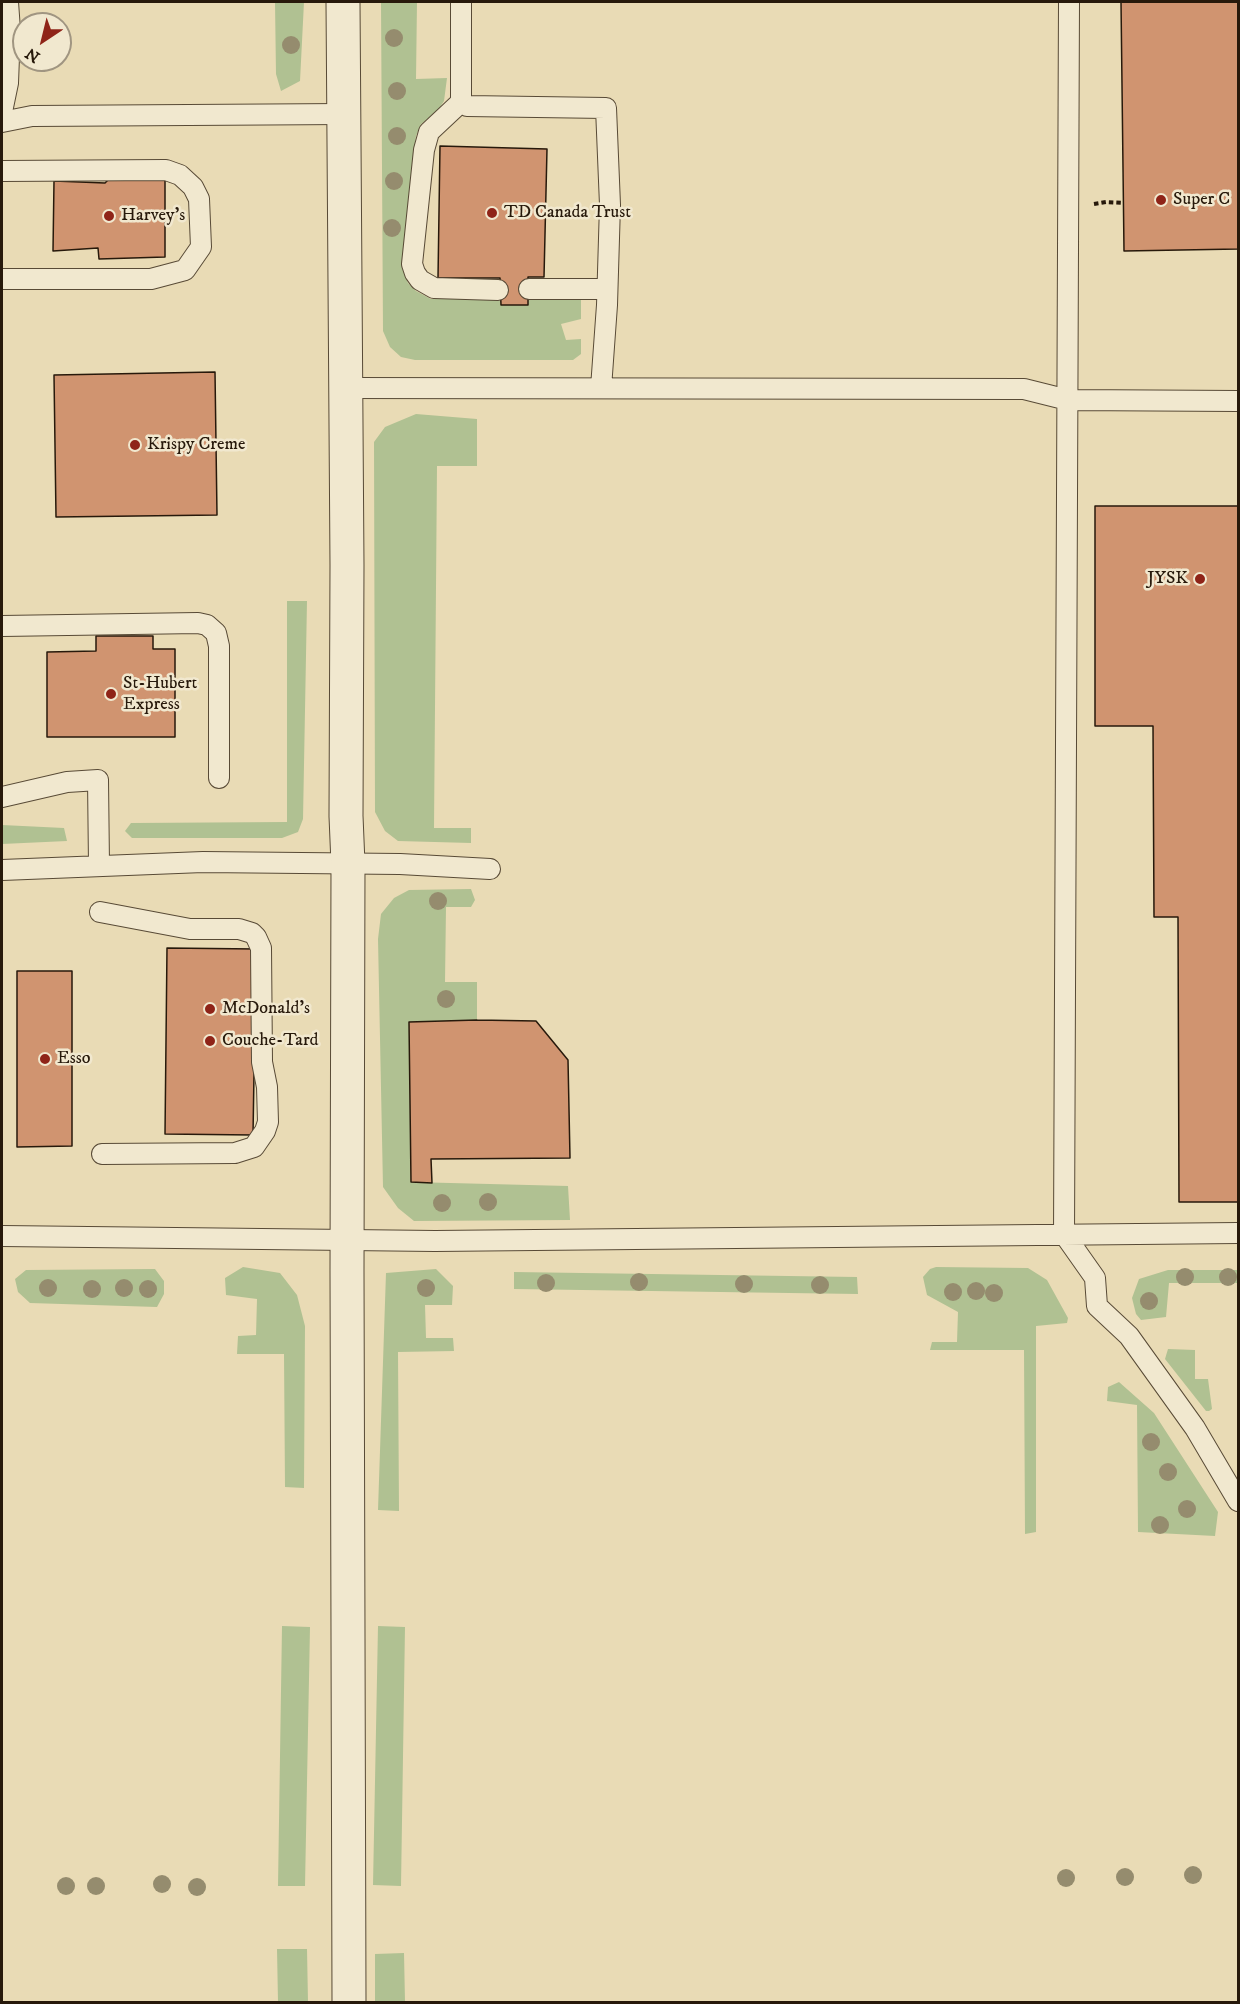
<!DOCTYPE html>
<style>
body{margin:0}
#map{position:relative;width:1240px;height:2004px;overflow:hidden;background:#e9dbb5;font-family:"IM FELL DW Pica",serif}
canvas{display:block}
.frame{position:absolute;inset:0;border:3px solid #27190b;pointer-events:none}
.north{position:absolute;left:12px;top:12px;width:60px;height:60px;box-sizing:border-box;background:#f1e8cf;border:2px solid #a09581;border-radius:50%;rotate:215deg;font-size:16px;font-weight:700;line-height:24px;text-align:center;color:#27190b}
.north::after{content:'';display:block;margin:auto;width:21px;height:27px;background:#8f2418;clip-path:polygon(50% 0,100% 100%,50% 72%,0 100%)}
</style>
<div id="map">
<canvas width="1240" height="2004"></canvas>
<div class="frame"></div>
<div class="north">N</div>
</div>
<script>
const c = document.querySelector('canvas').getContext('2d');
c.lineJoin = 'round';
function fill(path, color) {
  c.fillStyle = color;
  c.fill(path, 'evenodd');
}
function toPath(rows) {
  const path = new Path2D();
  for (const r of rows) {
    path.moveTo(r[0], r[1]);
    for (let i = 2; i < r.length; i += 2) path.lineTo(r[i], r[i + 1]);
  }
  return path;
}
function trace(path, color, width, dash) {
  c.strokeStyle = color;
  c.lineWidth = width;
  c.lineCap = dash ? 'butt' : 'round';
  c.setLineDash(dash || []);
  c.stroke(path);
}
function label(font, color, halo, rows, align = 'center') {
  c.font = font + ' "IM FELL DW Pica",serif';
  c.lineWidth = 5;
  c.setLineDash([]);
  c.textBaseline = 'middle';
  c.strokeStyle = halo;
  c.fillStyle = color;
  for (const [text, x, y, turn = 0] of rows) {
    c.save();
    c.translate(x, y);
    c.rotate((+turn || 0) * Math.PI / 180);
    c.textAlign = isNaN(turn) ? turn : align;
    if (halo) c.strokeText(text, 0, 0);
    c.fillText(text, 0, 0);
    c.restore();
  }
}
fill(toPath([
 [275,2,304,2,300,81,281,91,276,74],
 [381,2,417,2,416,79,447,78,444,101,437,112,421,124,416,136,402,266,408,283,416,291,431,299,540,298,581,300,581,319,561,324,566,340,581,339,581,354,573,360,415,360,401,357,390,347,383,331],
 [416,414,477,419,477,466,437,466,434,828,471,828,471,843,398,841,385,831,375,812,374,442,385,427],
 [287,601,307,601,303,819,298,832,282,838,132,838,125,831,131,823,287,822],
 [2,825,64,828,67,841,2,844],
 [471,889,475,900,471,907,446,907,445,982,477,982,477,1020,409,1022,411,1182,568,1186,570,1220,414,1221,398,1208,383,1187,378,939,381,914,394,898,409,890],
 [243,1267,280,1273,297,1295,305,1326,304,1488,285,1487,284,1354,237,1354,238,1336,256,1335,257,1299,226,1295,225,1278],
 [936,1267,1028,1268,1047,1280,1068,1318,1067,1323,1036,1326,1036,1532,1025,1534,1024,1350,930,1350,932,1342,957,1342,958,1312,927,1295,923,1277,930,1269],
 [155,1269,164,1281,164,1294,157,1307,30,1303,18,1292,15,1279,26,1270],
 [436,1269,453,1286,452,1305,425,1305,426,1338,453,1338,454,1351,398,1352,399,1511,378,1510,386,1273],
 [1168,1270,1238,1270,1238,1283,1169,1283,1166,1317,1141,1320,1136,1314,1132,1298,1139,1279],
 [514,1272,857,1277,858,1294,514,1289],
 [1168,1349,1195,1350,1195,1379,1208,1379,1212,1409,1209,1411,1206,1411,1165,1359],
 [1119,1382,1154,1413,1218,1512,1215,1536,1138,1532,1137,1405,1107,1401,1108,1387],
 [282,1626,310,1627,305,1886,278,1886],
 [378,1626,405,1627,401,1886,373,1885],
 [277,1949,307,1949,308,2002,278,2002],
 [404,1953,405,2002,375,2002,375,1954]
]), '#b0c192');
const building = toPath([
 [1121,2,1238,2,1238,249,1124,251,1121,2],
 [440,146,547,149,544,277,528,277,528,305,501,305,500,278,438,278,440,146],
 [165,173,165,257,99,259,98,248,53,251,54,181,105,183,114,174,165,173],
 [215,372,217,515,56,517,54,375,215,372],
 [1095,506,1238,506,1238,1202,1179,1202,1178,917,1154,917,1153,726,1095,726,1095,506],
 [96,636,153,636,153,649,175,649,175,737,47,737,47,652,96,651,96,636],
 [167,948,256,949,253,1135,165,1134,167,948],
 [17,971,72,971,72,1146,17,1147,17,971],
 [477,1020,536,1021,568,1060,570,1158,431,1159,432,1183,411,1182,409,1022,477,1020]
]);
fill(building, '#d09470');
trace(building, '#27190b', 1.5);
const service = toPath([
 [461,2,461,102,467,106,606,108,610,205,607,305,601,388],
 [1069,2,1064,1234,1095,1278,1097,1306,1129,1336,1195,1428,1238,1501],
 [461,102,429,132,424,150,412,264,415,273,420,280,434,288,498,290],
 [2,112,8,83,10,30,8,2],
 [2,122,32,116,344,114],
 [2,171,166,170,180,175,193,187,199,199,201,247,185,270,151,279,2,279],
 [529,289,607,289],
 [346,388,1024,389,1068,400,1238,401],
 [2,626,198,623,207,625,216,633,219,646,219,778],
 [2,797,67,782,98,780,99,865],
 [2,870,203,862,400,864,490,869],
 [100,912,190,929,239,929,252,933,256,937,261,948,262,1062,267,1087,268,1122,265,1131,254,1147,235,1153,102,1154],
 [2,1236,435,1241,1238,1233]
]);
const minor = toPath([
 [343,2,347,565,346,816,348,864,347,1270,349,2002]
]);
trace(service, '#584a36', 22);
trace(minor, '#584a36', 35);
trace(toPath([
 [1094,204,1106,202,1123,203]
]), '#27190b', 4, [4.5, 3]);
trace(service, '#f1e8cf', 20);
trace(minor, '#f1e8cf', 33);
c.fillStyle = '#958c6e';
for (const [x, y] of [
 [394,38],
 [291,45],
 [397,91],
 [397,136],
 [394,181],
 [392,228],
 [438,901],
 [446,999],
 [488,1202],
 [442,1203],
 [1185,1277],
 [1228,1277],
 [639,1282],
 [546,1283],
 [744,1284],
 [820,1285],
 [48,1288],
 [124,1288],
 [426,1288],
 [92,1289],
 [148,1289],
 [976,1291],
 [953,1292],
 [994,1293],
 [1149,1301],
 [1151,1442],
 [1168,1472],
 [1187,1509],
 [1160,1525],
 [1193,1875],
 [1125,1877],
 [1066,1878],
 [162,1884],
 [66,1886],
 [96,1886],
 [197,1887]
]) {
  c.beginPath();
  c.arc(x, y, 9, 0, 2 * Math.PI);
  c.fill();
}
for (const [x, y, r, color] of [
 [1161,200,6,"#8f2418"],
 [492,213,6,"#8f2418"],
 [109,216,6,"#8f2418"],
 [135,445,6,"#8f2418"],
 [1200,579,6,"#8f2418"],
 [111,694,6,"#8f2418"],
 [210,1009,6,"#8f2418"],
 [210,1041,6,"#8f2418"],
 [45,1059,6,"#8f2418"]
]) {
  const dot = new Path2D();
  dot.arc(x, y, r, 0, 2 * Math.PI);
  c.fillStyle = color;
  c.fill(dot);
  trace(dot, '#f1e8cf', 2);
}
label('18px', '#27190b', '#f1e8cf', [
 ["Super C",1173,200],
 ["TD Canada Trust",504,213],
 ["Harvey's",121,216],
 ["Krispy Creme",147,445],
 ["JYSK",1188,579,"right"],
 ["St-Hubert",123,684],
 ["Express",123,705],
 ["McDonald's",222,1009],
 ["Couche-Tard",222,1041],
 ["Esso",57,1059]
], 'left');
</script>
